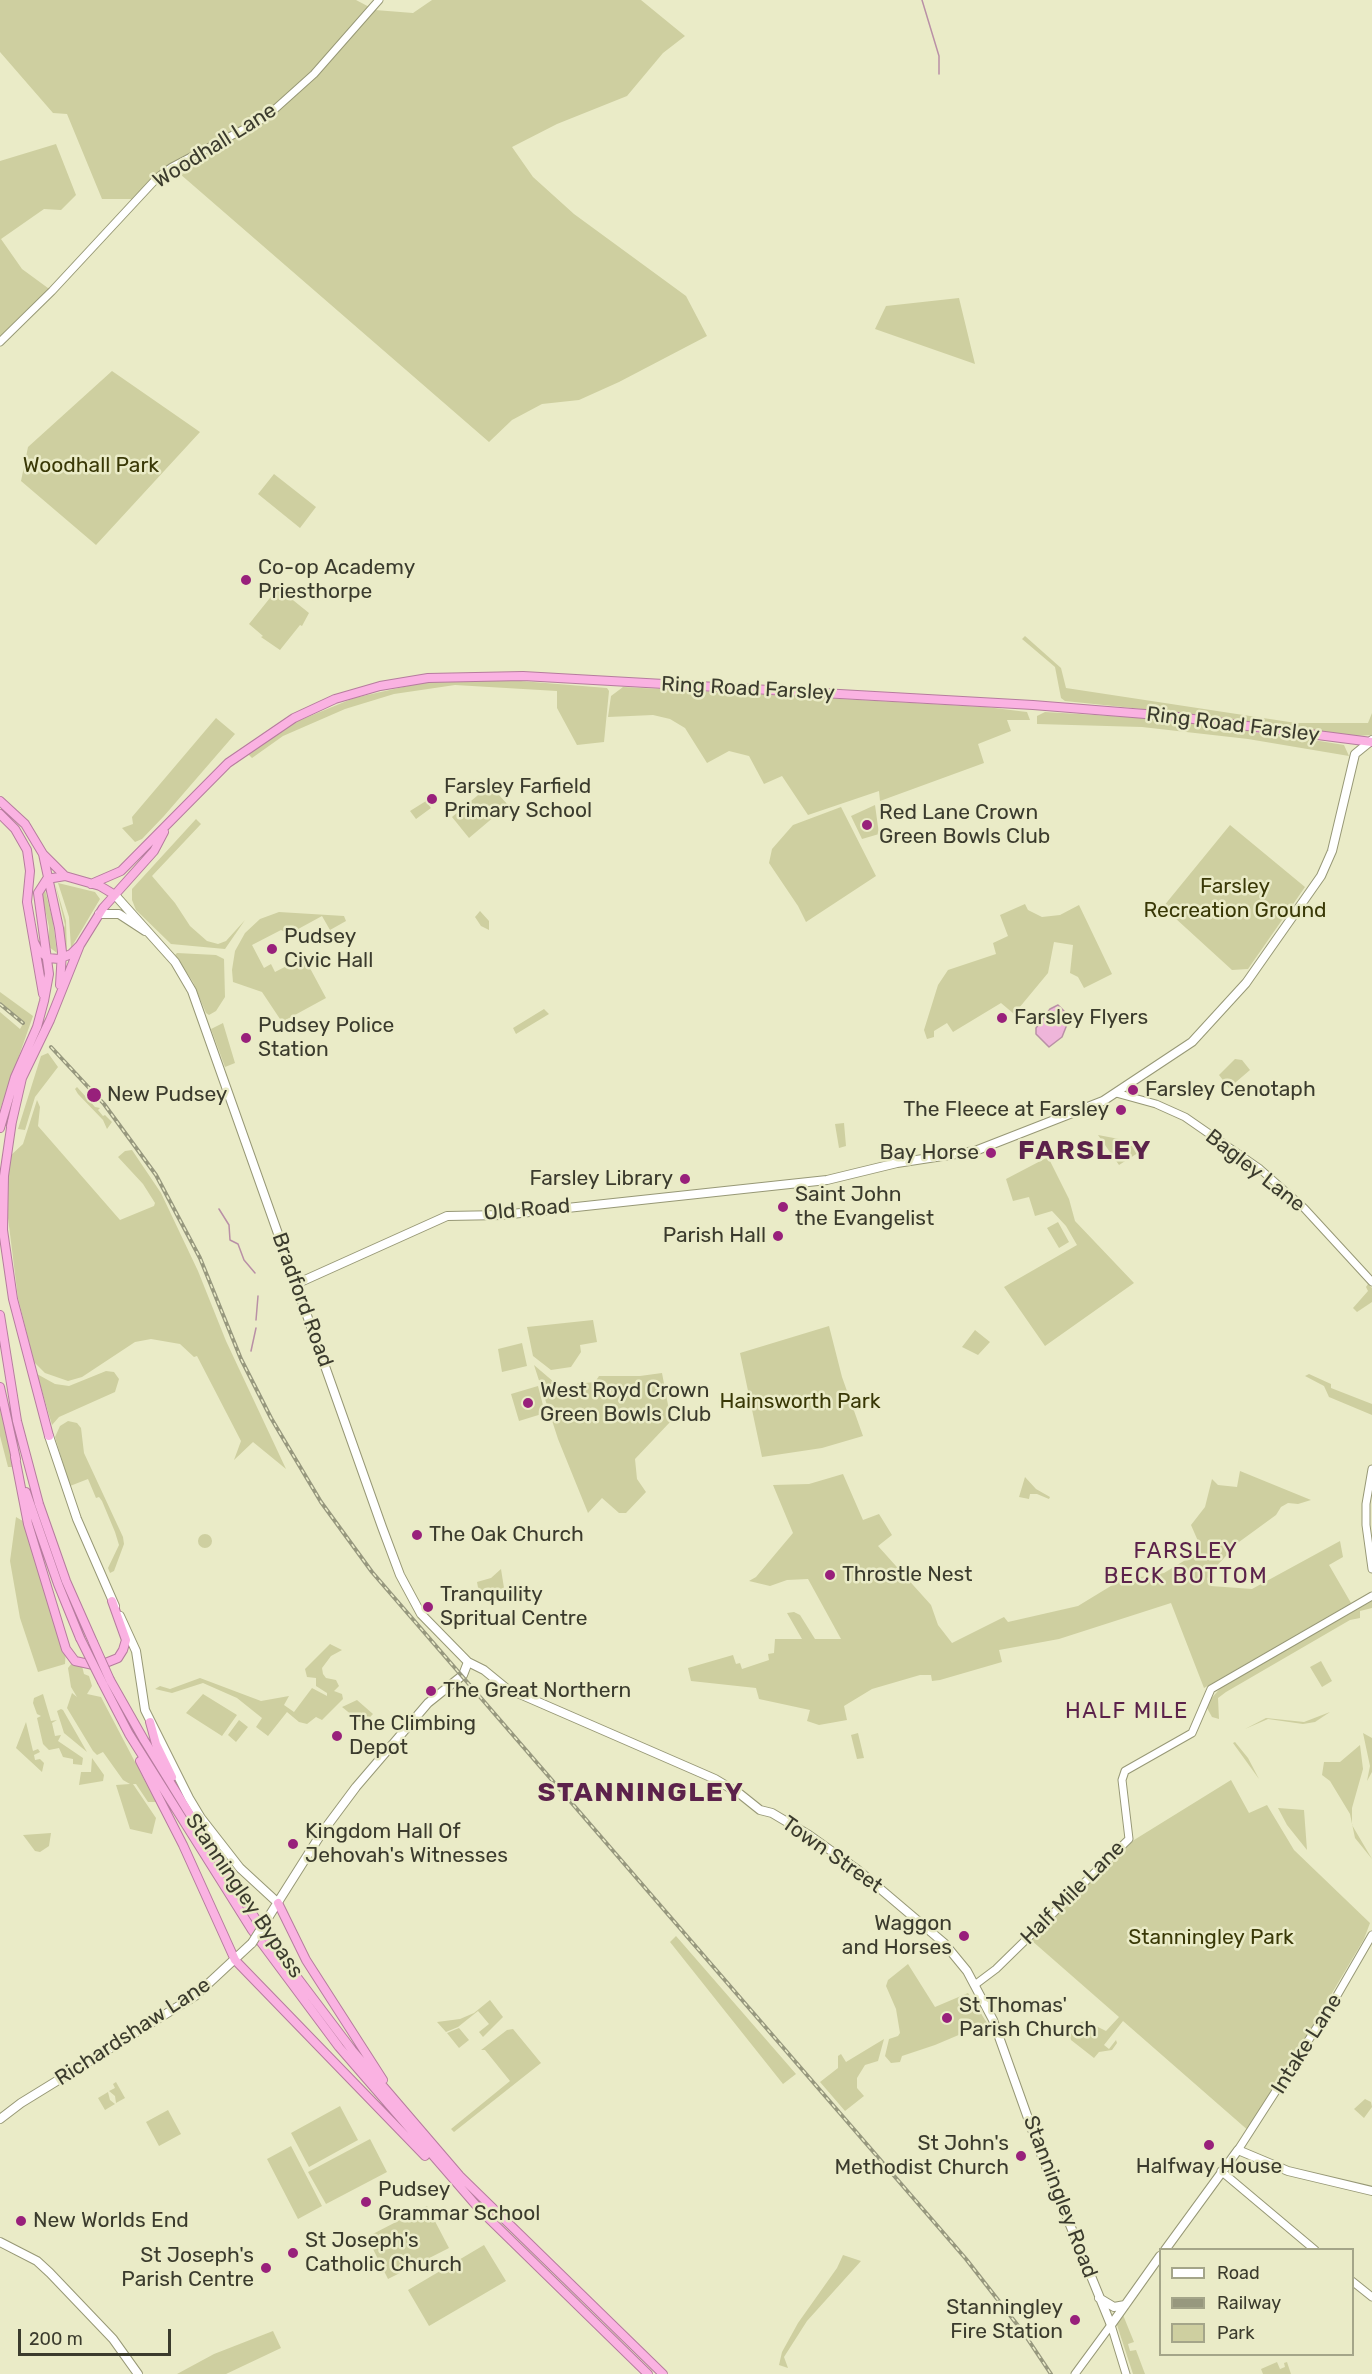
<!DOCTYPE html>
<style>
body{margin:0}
#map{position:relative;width:1372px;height:2374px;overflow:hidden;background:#eaebc7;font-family:Rubik,sans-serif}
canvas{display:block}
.legend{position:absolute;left:1159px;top:2248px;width:195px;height:108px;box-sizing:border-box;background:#eaebc7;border:2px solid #a4a589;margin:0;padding:8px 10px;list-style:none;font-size:18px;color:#3b3b2d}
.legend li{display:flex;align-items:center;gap:12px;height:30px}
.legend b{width:30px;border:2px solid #a4a589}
.scale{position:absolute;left:18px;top:2329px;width:153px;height:27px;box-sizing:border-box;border:3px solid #3b3b2d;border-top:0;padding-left:8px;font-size:18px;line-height:21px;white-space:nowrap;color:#3b3b2d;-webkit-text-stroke:4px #eaebc7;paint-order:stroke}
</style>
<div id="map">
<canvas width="1372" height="2374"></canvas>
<ul class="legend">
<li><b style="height:8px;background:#fff"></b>Road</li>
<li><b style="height:8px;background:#97987e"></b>Railway</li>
<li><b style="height:16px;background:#cecfa0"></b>Park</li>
</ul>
<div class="scale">200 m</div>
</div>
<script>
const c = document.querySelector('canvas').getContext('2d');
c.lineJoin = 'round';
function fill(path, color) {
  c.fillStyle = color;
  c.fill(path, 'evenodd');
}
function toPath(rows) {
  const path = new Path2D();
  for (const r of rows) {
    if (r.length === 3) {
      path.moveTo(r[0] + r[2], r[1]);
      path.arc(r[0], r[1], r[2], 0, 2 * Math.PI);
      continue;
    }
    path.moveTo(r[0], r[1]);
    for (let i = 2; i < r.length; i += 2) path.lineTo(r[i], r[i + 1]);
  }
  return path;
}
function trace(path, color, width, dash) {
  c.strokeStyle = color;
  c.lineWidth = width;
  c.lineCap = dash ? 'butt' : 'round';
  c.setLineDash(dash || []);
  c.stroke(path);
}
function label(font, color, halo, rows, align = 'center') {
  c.font = font + ' Rubik,sans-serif';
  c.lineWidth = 5;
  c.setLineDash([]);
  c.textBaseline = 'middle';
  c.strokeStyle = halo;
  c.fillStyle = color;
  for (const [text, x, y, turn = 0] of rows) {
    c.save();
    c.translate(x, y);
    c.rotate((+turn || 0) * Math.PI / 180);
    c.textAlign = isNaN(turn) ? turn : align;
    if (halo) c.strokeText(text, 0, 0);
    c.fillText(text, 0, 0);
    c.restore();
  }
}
fill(toPath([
 [0,0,356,0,375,10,413,13,432,0,641,0,685,36,663,53,627,96,557,124,512,147,533,177,574,214,686,296,707,336,619,382,579,400,542,404,512,420,489,442,172,167,136,199,102,199,67,114,53,113,0,52],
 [56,144,76,195,61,210,44,209,1,239,22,269,52,291,0,342,0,161],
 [959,298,975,364,875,329,886,306],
 [112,371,200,432,96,545,21,481,28,447],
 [274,474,316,507,300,528,258,494],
 [278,588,309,613,302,626,300,625,280,650,261,637,263,636,249,624],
 [1025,636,1061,668,1066,688,1296,723,1368,723,1372,713,1372,735,1357,736,1210,716,1065,701,1061,698,1055,667,1022,639],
 [496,679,607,688,609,691,604,742,577,745,557,708,557,691,455,685,394,694,345,709,283,736,252,758,248,754,298,721,354,698,430,681],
 [623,687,986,707,1027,712,1030,720,1007,720,1011,731,978,744,984,763,880,801,879,791,808,815,782,776,764,784,749,756,729,751,707,763,685,728,670,719,653,715,608,717,611,696],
 [1045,712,1129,717,1238,728,1271,736,1283,735,1344,745,1349,756,1248,739,1142,727,1037,724,1037,716],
 [216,718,235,734,164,816,142,839,135,842,122,828,133,824,132,817],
 [490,785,508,805,469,838,452,817],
 [426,801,431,808,416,819,410,811],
 [875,805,879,834,862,839,851,816],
 [841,807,876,876,806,922,798,906,769,863,772,849,793,825],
 [196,819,201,824,152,876,175,903,190,926,207,941,218,944,226,941,245,920,225,949,171,944,136,910,132,900,132,889],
 [1230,825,1305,887,1248,969,1232,970,1163,907],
 [55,883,66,921,67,952,63,931,65,925],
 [58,883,95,892,100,899,71,948,69,917],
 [45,890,53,921,57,953,49,947,49,927,42,896],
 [1025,904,1028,910,1042,917,1060,915,1079,905,1112,974,1084,988,1078,977,1070,973,1073,945,1054,942,1048,973,1014,1014,1001,1003,953,1032,947,1023,934,1031,934,1037,927,1039,924,1030,938,985,948,970,996,954,993,943,1008,936,1000,915],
 [480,911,489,921,489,930,481,926,475,917],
 [279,912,344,916,346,921,330,930,322,916,289,934,281,930,252,945,264,968,271,964,275,972,304,957,326,998,282,1022,262,992,233,982,232,970,235,951,245,933,260,919],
 [177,953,216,955,224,959,225,997,216,1011,209,1015,206,1013,193,982,175,955],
 [0,992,33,1016,0,1110,0,1012,20,1029,24,1022,0,1002],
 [544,1009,549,1014,516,1034,513,1028],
 [223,1023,235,1063,225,1067,211,1029],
 [48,1053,58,1067,35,1097,25,1130,18,1129,41,1056],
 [1235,1059,1242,1060,1250,1070,1229,1088,1219,1075],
 [77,1087,95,1107,100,1108,98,1110,103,1116,105,1115,112,1122,107,1129,103,1120,78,1094,75,1089],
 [37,1100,40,1107,38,1126,120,1220,154,1206,155,1203,143,1184,118,1157,125,1151,132,1150,161,1193,198,1271,226,1341,286,1469,253,1442,234,1460,241,1441,197,1356,194,1357,180,1344,151,1339,135,1342,82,1377,68,1381,45,1373,34,1362,18,1298,6,1202,10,1156,23,1144],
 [844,1123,846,1146,839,1148,835,1124],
 [1098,1135,1119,1139,1141,1151,1119,1165],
 [1048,1157,1069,1199,1075,1221,1134,1283,1045,1346,1004,1287,1077,1245,1066,1226,1052,1211,1035,1216,1029,1197,1013,1201,1006,1179],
 [1058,1222,1069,1242,1059,1248,1047,1228],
 [1368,1284,1372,1288,1372,1302,1357,1312,1353,1308,1368,1291,1366,1287],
 [593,1320,597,1342,580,1345,581,1352,571,1367,551,1370,533,1356,527,1327],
 [829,1326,842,1377,863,1436,822,1448,762,1457,740,1353],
 [975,1330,990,1342,978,1355,962,1347],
 [522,1343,527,1366,502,1372,498,1349],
 [534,1365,555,1383,562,1395,574,1393,576,1384,595,1382,599,1376,640,1376,662,1373,671,1421,635,1459,637,1479,646,1492,626,1513,619,1513,602,1498,588,1513,558,1439],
 [106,1371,114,1372,119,1379,115,1392,59,1417,52,1425,37,1374,55,1384,69,1386],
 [1309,1374,1331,1384,1331,1388,1372,1404,1372,1415,1329,1397,1324,1386,1305,1376],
 [538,1386,545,1413,519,1421,511,1394],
 [0,1406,14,1466,13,1467,8,1467,0,1436],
 [68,1421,77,1423,81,1428,84,1453,123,1537,124,1544,114,1571,110,1573,108,1568,119,1545,115,1532,102,1501,99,1497,96,1498,88,1479,70,1486,55,1437,60,1426],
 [1240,1471,1311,1500,1298,1504,1288,1503,1281,1507,1276,1515,1239,1542,1210,1573,1207,1579,1211,1586,1252,1589,1340,1541,1343,1557,1329,1565,1351,1603,1204,1688,1171,1603,1059,1639,999,1650,1002,1662,940,1680,932,1681,931,1675,920,1675,872,1689,844,1706,847,1720,819,1725,807,1721,810,1710,759,1699,756,1688,691,1681,688,1668,733,1655,736,1664,740,1663,742,1669,769,1660,768,1654,774,1653,775,1639,802,1639,787,1613,794,1612,800,1615,815,1639,841,1639,808,1579,787,1580,770,1586,749,1581,756,1577,793,1533,773,1485,809,1484,843,1474,863,1520,879,1514,892,1535,878,1546,931,1605,938,1625,952,1643,1004,1617,1008,1622,1078,1606,1119,1581,1164,1573,1192,1556,1198,1541,1191,1525,1205,1507,1212,1479,1218,1485,1237,1487],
 [1025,1477,1036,1489,1050,1497,1049,1499,1037,1494,1030,1494,1029,1499,1019,1497],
 [16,1517,28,1524,66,1649,65,1664,38,1672,20,1618,10,1561],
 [205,1541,7],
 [501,1569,504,1588,479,1593,477,1582,491,1578],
 [1372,1601,1372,1608,1360,1611,1360,1618,1350,1620,1226,1692,1218,1698,1219,1719,1212,1717,1207,1708,1210,1700,1223,1685],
 [330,1644,342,1650,331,1656,322,1668,323,1674,326,1678,336,1680,339,1686,334,1691,342,1694,343,1699,322,1720,316,1717,307,1724,299,1722,287,1712,268,1736,256,1727,262,1718,237,1698,203,1683,172,1693,155,1689,160,1686,170,1689,200,1678,261,1701,289,1696,284,1705,294,1712,312,1688,327,1696,327,1693,316,1686,316,1678,307,1677,305,1669],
 [1321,1661,1332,1681,1322,1687,1310,1667],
 [72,1663,82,1666,84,1674,89,1676,92,1686,87,1694,101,1697,156,1802,148,1802,136,1784,133,1784,156,1818,152,1834,130,1829,116,1785,130,1784,123,1780,103,1752,97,1755,93,1751,67,1708,72,1693,77,1697,71,1687,68,1668],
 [43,1694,51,1721,57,1720,52,1723,55,1736,61,1735,58,1741,83,1758,82,1765,73,1764,73,1759,63,1757,59,1748,49,1750,43,1744,37,1718,41,1716,37,1714,33,1703,34,1698],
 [203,1694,237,1715,222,1736,186,1713],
 [357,1700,373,1714,363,1724,342,1707],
 [61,1709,63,1710,87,1752,64,1733,57,1711],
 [1330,1712,1315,1722,1303,1724,1268,1719,1245,1729,1266,1718,1304,1722],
 [239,1720,248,1727,236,1742,228,1735],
 [26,1722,33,1751,38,1749,40,1752,34,1755,35,1760,40,1759,44,1763,42,1772,16,1748],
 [858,1733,864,1758,857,1759,851,1735],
 [1363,1733,1372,1738,1372,1772,1367,1781,1370,1766],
 [1235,1742,1248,1758,1259,1779,1233,1743],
 [1360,1745,1363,1769,1352,1808,1352,1825,1372,1859,1355,1838,1350,1814,1330,1781,1322,1775,1324,1762,1340,1762],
 [92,1758,104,1775,103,1781,79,1785,81,1772,91,1772],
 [1231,1780,1249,1813,1267,1805,1294,1850,1370,1923,1364,1939,1250,2132,1123,2021,1104,2045,1109,2049,1116,2040,1117,2043,1112,2050,1099,2052,1094,2058,1071,2040,1070,2035,1081,2022,1086,2021,1106,2031,1119,2017,1031,1940,1134,1840],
 [1278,1808,1304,1810,1307,1850,1287,1825],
 [51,1833,49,1846,40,1852,35,1851,23,1835],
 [676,1936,796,2074,783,2084,670,1942],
 [908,1964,935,2007,968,1993,987,2023,935,2045,902,2056,900,2062,891,2063,885,2056,889,2039,898,2036,900,2033,896,2009,886,1986,888,1980],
 [490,2000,503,2017,483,2037,479,2032,489,2024,478,2011,458,2027,446,2032,437,2022,460,2019,474,2013],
 [459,2028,469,2040,459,2048,447,2033],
 [513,2029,541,2063,454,2132,451,2129,510,2081,485,2050,481,2050,507,2030],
 [884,2039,878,2061,865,2065,857,2078,857,2088,864,2096,845,2111,820,2082,838,2068,838,2056,841,2054,846,2062],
 [116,2082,125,2098,116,2103,115,2096,109,2091,115,2088,113,2084],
 [108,2092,110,2100,115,2104,105,2110,98,2098],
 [1365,2099,1371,2102,1372,2107,1364,2118,1354,2109],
 [340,2106,358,2140,309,2167,291,2133],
 [168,2110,181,2134,159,2146,146,2122],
 [370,2139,387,2172,326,2204,308,2172],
 [291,2146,322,2206,298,2219,267,2159],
 [427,2206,449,2248,388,2279,367,2237],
 [484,2245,506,2281,429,2326,408,2290],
 [843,2255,861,2261,807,2321,784,2357,788,2368,779,2365,782,2352,798,2323,837,2268],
 [1121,2310,1134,2342,1128,2344,1130,2351,1136,2350,1145,2374,1133,2374,1115,2319],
 [273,2331,281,2348,226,2374,177,2374,214,2354],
 [1277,2362,1280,2369,1285,2367,1284,2363,1287,2362,1291,2374,1263,2374,1261,2369]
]), '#cecfa0');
const water = toPath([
 [1058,1005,1070,1017,1062,1037,1049,1047,1036,1034,1036,1028,1050,1009,1058,1005]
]);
fill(water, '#efb5da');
trace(water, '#b990a6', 1.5);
trace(toPath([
 [922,0,939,56,939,74],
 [219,1209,229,1225,230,1240,238,1244,244,1260,255,1273],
 [256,1320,258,1296],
 [251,1351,256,1328]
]), '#b990a6', 1.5);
const tertiary = toPath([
 [0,342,52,291,157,178,172,167,265,118,314,74,379,0],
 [1116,1093,1156,1104,1185,1117,1260,1169,1304,1208,1372,1282],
 [1372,1469,1366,1504,1366,1525,1372,1569],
 [976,1984,996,1969,1129,1839,1122,1780,1125,1771,1192,1733,1211,1689,1372,1596],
 [1238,2150,1335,1999,1372,1935],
 [1221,2171,1315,2250],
 [1352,2281,1372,2297],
 [1111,2325,1126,2374],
 [1075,2374,1111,2325]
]);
const secondary = toPath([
 [115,895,175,962,192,991,382,1527,400,1575,421,1614,468,1662,484,1670,506,1688,715,1779,740,1794,760,1810,772,1813,809,1835,858,1870,944,1943,967,1971,993,2020,1039,2149,1111,2325],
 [99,914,119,914,145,931],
 [296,1284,447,1216,502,1215,827,1180,897,1163,975,1151,1103,1101,1192,1042,1246,983,1321,876,1332,851,1355,754,1372,740],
 [49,1436,77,1519,115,1606],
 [120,1616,136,1651,145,1710,189,1798,201,1818,240,1868,278,1903],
 [266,1921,321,1834,356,1787,428,1703,463,1675,468,1662],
 [0,2119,21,2103,195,1996,252,1943],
 [0,2242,37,2261,50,2273,113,2339,138,2374],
 [1165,2250,1238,2150,1288,2171,1372,2191],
 [1099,2298,1114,2307,1125,2305],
 [1111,2325,1160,2256]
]);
const trunk = toPath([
 [0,801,25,824,43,854,59,928,62,952,60,985],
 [0,814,15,829,27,850,30,871,27,902,43,994],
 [43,854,65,876,100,886,115,895],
 [91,884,121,871,228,763,294,718,335,699,380,686,428,678,523,676,1033,705,1170,716,1372,742],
 [34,942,38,950,48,958,59,959,71,954,80,945,103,908,154,851,164,832],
 [12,1121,4,1176,3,1230,13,1299,49,1436],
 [11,1126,22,1078,50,1020,80,945],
 [0,1128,15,1077,37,1027,44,1001,49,974,38,893,47,879,65,876],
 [0,1315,17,1421,39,1504,66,1581,93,1642],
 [0,1387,16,1459],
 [15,1457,28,1524,66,1649,75,1661,98,1666,118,1658,123,1650,126,1640,112,1601],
 [26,1492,58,1584,80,1638],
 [110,1680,144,1740,236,1889,275,1948,352,2050,460,2176,663,2374],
 [102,1682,129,1734,252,1930,339,2047,481,2211,648,2374],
 [150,1722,156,1744,172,1777],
 [140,1761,183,1845,235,1960,425,2156],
 [278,1903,306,1960,383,2080]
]);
trace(tertiary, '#979876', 9);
trace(secondary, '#979876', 10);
trace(trunk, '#b67c9e', 10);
trace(tertiary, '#fff', 7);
trace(secondary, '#fff', 8);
trace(trunk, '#fab2e2', 8);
const rail = toPath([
 [0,1004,23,1023],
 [51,1047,104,1104,156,1175,200,1258,241,1359,271,1418,321,1502,372,1572,966,2259,1023,2332,1051,2374]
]);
trace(rail, '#97987e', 4);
trace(rail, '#eaebc7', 1.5, [4.5]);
const secondaryBridge = toPath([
 [252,1943,266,1921]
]);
const trunkBridge = toPath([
 [80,1638,102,1682],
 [93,1642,110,1680]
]);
trace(secondaryBridge, '#979876', 10, []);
trace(trunkBridge, '#b67c9e', 10, []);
trace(secondaryBridge, '#fff', 8);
trace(trunkBridge, '#fab2e2', 8);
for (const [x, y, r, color] of [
 [246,580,6,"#98207b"],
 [432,799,6,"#98207b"],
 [867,825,6,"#98207b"],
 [272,949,6,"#98207b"],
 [1002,1018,6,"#98207b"],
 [246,1038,6,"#98207b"],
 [1133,1090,6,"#98207b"],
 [94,1095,8,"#98207b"],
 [1121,1110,6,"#98207b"],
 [991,1153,6,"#98207b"],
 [685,1179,6,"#98207b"],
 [783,1207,6,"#98207b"],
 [778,1236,6,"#98207b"],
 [528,1403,6,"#98207b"],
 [417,1535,6,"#98207b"],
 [830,1575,6,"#98207b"],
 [428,1607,6,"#98207b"],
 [431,1691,6,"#98207b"],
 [337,1736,6,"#98207b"],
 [293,1844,6,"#98207b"],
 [964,1936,6,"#98207b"],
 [947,2018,6,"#98207b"],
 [1209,2145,6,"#98207b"],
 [1021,2156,6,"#98207b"],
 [366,2202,6,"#98207b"],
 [21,2221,6,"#98207b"],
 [293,2253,6,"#98207b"],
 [266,2268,6,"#98207b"],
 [1075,2320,6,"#98207b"]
]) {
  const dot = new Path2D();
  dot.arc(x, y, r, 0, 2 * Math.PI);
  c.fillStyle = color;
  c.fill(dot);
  trace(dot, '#eaebc7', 2);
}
label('21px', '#3b3b2d', '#eaebc7', [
 ["Woodhall Lane",215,146,-32],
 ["Ring Road Farsley",748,689,3],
 ["Ring Road Farsley",1233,725,7],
 ["Bagley Lane",1255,1171,38],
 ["Old Road",527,1210,-5],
 ["Bradford Road",302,1300,70],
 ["Town Street",832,1855,35],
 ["Half Mile Lane",1073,1893,-45],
 ["Stanningley Bypass",244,1896,56],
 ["Richardshaw Lane",133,2032,-33],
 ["Intake Lane",1307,2044,-58],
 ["Stanningley Road",1060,2197,69]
]);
label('21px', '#393806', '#eaebc7', [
 ["Woodhall Park",91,466],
 ["Farsley",1235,887],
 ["Recreation Ground",1235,911],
 ["Hainsworth Park",800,1402],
 ["Stanningley Park",1211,1938]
]);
label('21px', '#3b3b2d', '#eaebc7', [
 ["Co-op Academy",258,568],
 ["Priesthorpe",258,592],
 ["Farsley Farfield",444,787],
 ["Primary School",444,811],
 ["Red Lane Crown",879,813],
 ["Green Bowls Club",879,837],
 ["Pudsey",284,937],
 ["Civic Hall",284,961],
 ["Farsley Flyers",1014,1018],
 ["Pudsey Police",258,1026],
 ["Station",258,1050],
 ["Farsley Cenotaph",1145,1090],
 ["New Pudsey",107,1095],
 ["The Fleece at Farsley",1109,1110,"right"],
 ["Bay Horse",979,1153,"right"],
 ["Farsley Library",673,1179,"right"],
 ["Saint John",795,1195],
 ["the Evangelist",795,1219],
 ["Parish Hall",766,1236,"right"],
 ["West Royd Crown",540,1391],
 ["Green Bowls Club",540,1415],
 ["The Oak Church",429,1535],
 ["Throstle Nest",842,1575],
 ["Tranquility",440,1595],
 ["Spritual Centre",440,1619],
 ["The Great Northern",443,1691],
 ["The Climbing",349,1724],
 ["Depot",349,1748],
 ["Kingdom Hall Of",305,1832],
 ["Jehovah's Witnesses",305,1856],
 ["Waggon",952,1924,"right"],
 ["and Horses",952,1948,"right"],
 ["St Thomas'",959,2006],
 ["Parish Church",959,2030],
 ["St John's",1009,2144,"right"],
 ["Methodist Church",1009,2168,"right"],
 ["Halfway House",1209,2167,"center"],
 ["Pudsey",378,2190],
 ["Grammar School",378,2214],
 ["New Worlds End",33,2221],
 ["St Joseph's",305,2241],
 ["Catholic Church",305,2265],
 ["St Joseph's",254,2256,"right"],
 ["Parish Centre",254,2280,"right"],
 ["Stanningley",1063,2308,"right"],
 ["Fire Station",1063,2332,"right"]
], 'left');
c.letterSpacing = '1.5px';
label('22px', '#5c224b', '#eaebc7', [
 ["FARSLEY",1186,1552],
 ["BECK BOTTOM",1186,1577],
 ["HALF MILE",1127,1712]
]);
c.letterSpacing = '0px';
c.letterSpacing = '1.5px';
label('bold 27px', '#5c224b', '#eaebc7', [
 ["FARSLEY",1085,1151],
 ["STANNINGLEY",641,1793]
]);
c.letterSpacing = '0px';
</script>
